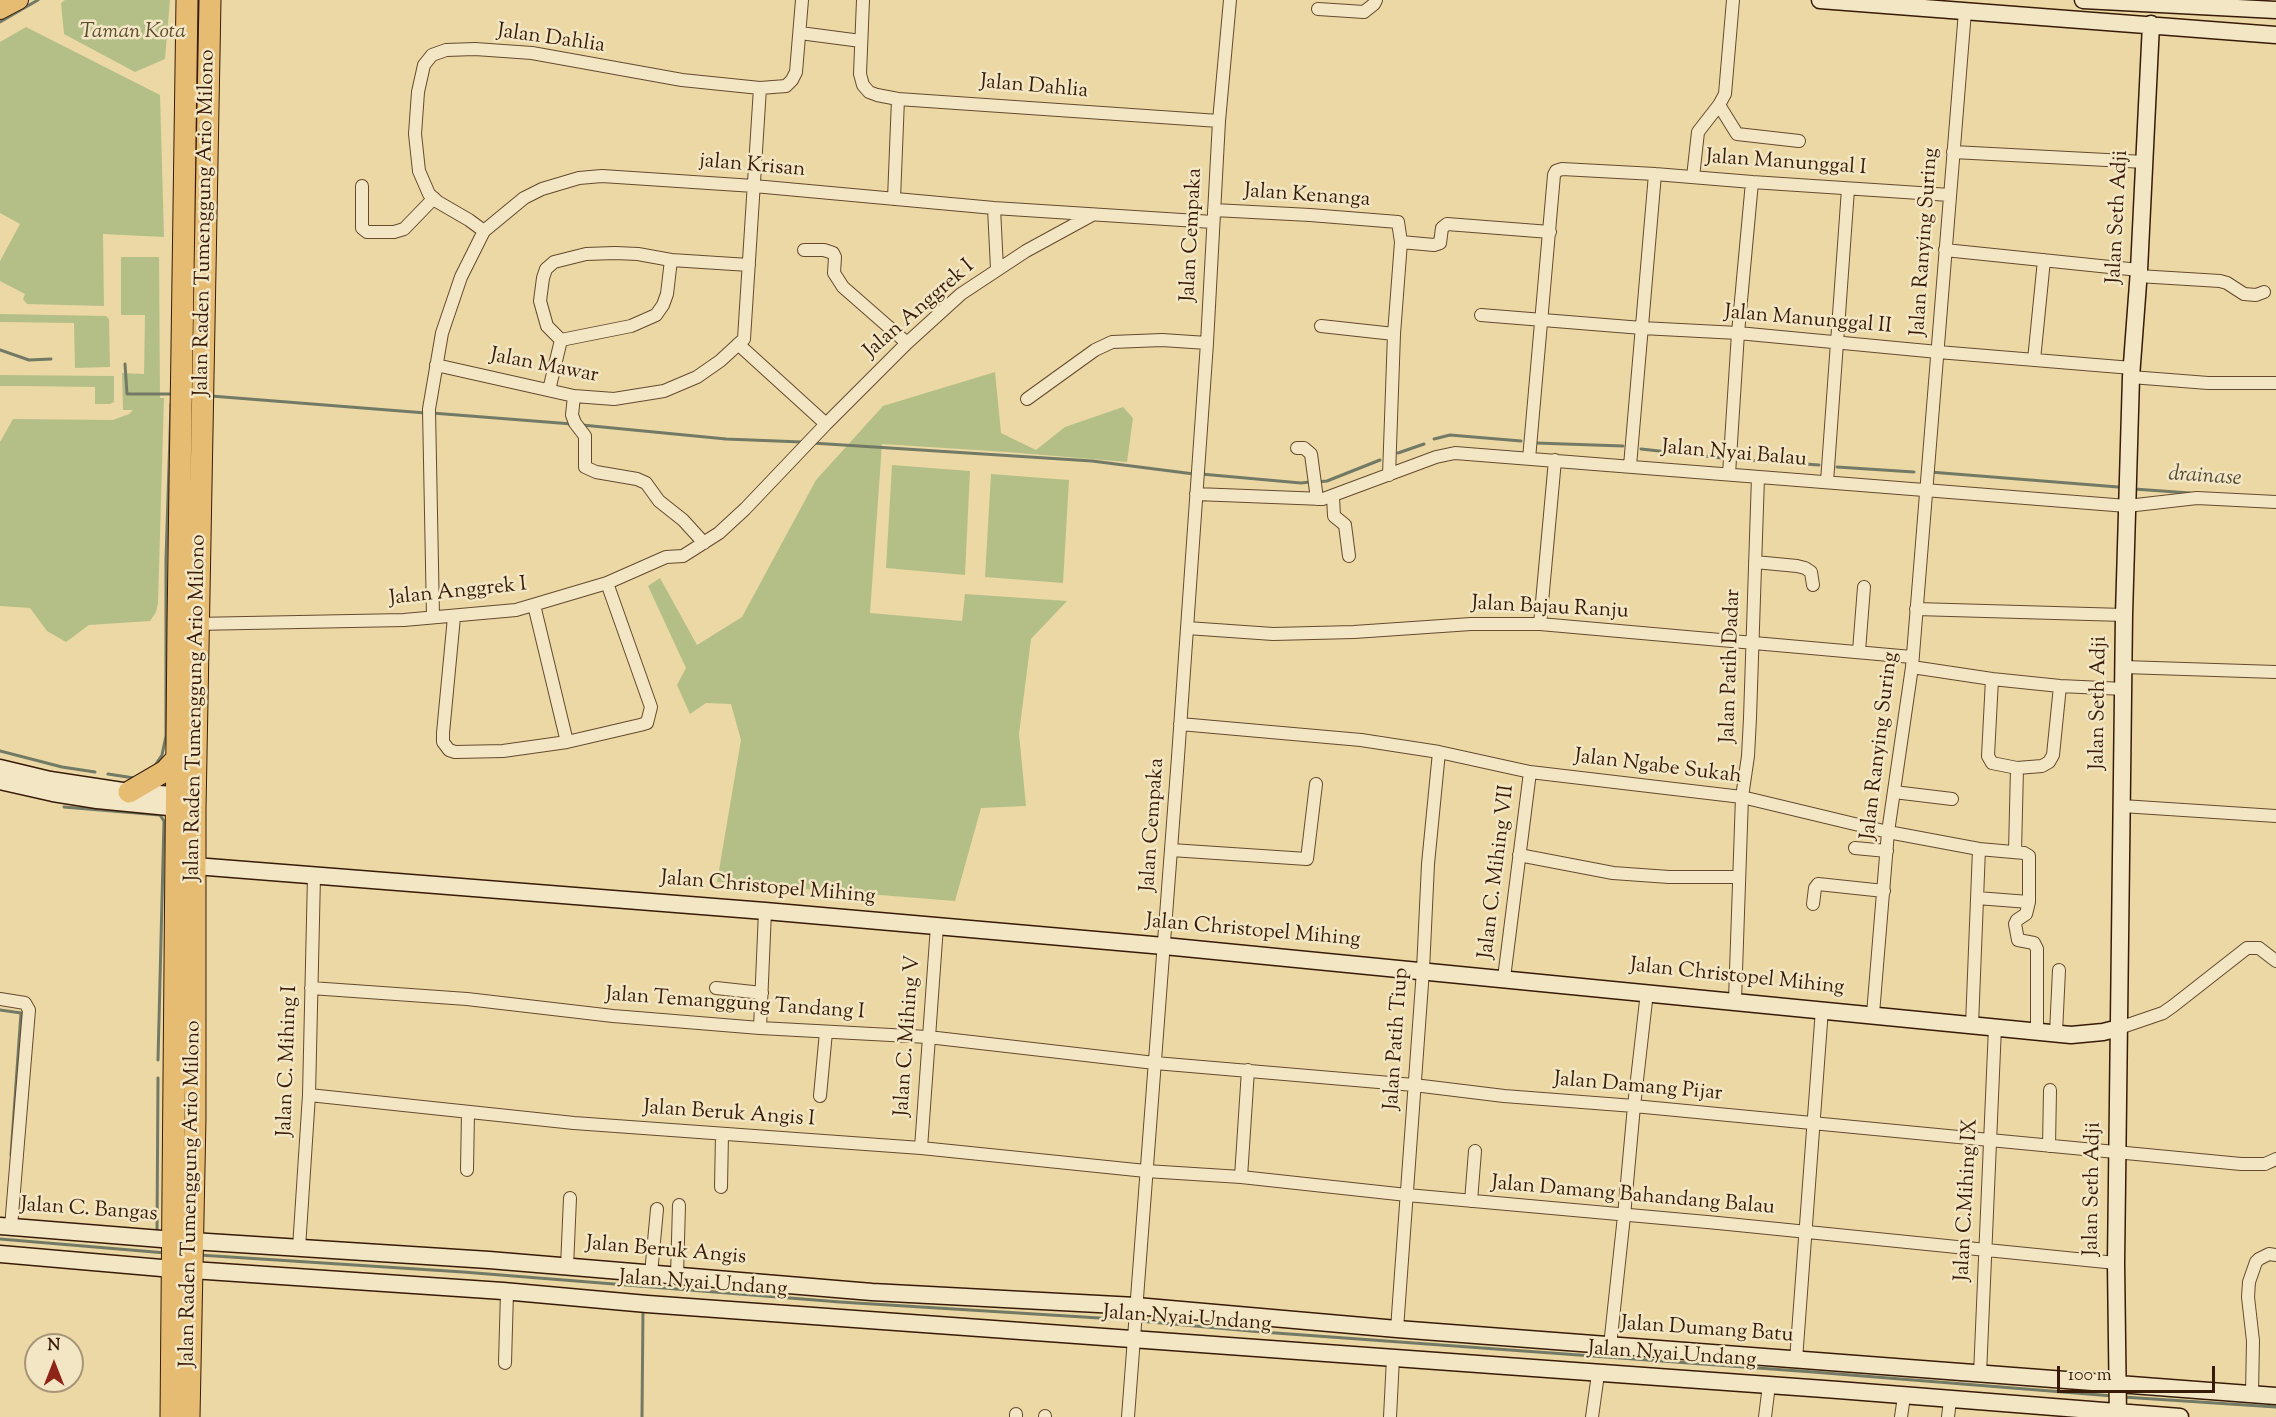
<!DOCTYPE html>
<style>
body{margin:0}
#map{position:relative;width:2276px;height:1417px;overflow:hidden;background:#ebd8a5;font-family:"Sorts Mill Goudy",serif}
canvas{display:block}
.north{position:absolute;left:24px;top:1333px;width:60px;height:60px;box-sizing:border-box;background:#f2e6c4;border:2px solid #a89578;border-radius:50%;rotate:0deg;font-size:16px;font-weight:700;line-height:24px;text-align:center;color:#381b07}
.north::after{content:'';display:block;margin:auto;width:21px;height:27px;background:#8f2418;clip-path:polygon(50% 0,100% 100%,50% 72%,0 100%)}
.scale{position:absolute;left:2057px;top:1366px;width:158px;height:27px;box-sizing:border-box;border:3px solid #381b07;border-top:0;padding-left:8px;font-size:18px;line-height:21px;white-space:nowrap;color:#381b07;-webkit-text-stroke:4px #f2e6c4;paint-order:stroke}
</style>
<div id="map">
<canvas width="2276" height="1417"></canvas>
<div class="north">N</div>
<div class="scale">100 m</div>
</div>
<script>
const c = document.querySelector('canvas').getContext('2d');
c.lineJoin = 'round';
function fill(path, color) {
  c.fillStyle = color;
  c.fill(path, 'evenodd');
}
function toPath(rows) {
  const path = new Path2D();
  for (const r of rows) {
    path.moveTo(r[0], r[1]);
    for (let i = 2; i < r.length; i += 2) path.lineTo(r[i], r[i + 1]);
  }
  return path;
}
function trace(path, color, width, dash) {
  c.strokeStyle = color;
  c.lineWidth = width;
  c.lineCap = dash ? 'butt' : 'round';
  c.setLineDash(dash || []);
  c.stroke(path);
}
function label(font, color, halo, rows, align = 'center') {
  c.font = font + ' "Sorts Mill Goudy",serif';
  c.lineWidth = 5;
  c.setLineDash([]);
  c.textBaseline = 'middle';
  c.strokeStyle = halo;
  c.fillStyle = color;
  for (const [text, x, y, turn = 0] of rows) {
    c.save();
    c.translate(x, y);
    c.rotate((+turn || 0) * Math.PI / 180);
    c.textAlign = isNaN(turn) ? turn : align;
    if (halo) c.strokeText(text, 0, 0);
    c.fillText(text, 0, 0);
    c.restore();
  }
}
fill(toPath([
 [65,0,170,0,165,59,135,72,64,34,61,3],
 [26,27,160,95,164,237,103,234,104,306,27,304,23,299,25,294,0,281,0,261,20,224,0,213,0,42],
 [121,257,159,257,160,398,164,398,158,603,156,612,150,621,89,625,66,642,47,631,30,608,0,606,0,442,13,419,113,420,129,414,133,410,123,410,122,373,144,374,145,315,121,315],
 [0,314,106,316,109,319,110,367,75,368,74,323,0,322],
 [995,372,1001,433,1036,450,1065,427,1123,407,1133,418,1127,462,1007,452,882,444,870,613,962,621,965,594,1067,601,1031,639,1019,734,1026,806,981,808,955,901,717,882,741,740,731,704,706,703,690,714,677,685,686,668,648,586,660,578,697,645,742,617,816,480,883,406],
 [0,375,114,376,114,402,110,404,95,404,95,387,23,386,0,386,0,388],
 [892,465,970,471,965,575,886,568],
 [991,474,1069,480,1063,583,985,577]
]), '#b4bf88');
trace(toPath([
 [0,22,38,0],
 [0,350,29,360,51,359],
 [125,364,127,394,171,394],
 [211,396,426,413],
 [432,413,572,424],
 [582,425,726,439,802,442],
 [1434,439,1450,435,1521,441],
 [812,443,1092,461,1194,474],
 [1536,443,1623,446],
 [1641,449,1722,458],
 [1398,453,1424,444],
 [1734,459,1819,465],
 [1837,467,1914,472],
 [1930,472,2118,487],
 [1201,474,1301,483,1310,482],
 [1317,482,1327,481,1380,460],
 [2134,489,2190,493],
 [0,751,62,767,95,772],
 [154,767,162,755,166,736,166,559,171,404],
 [108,774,134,778],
 [64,807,160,815,164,821,158,1060],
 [0,1010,21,1013,11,1155],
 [157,1232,158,1078],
 [0,1239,166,1253],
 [199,1255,463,1272,840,1302,1132,1320],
 [1139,1321,1262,1332,1813,1372,2113,1396],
 [2123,1397,2276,1407],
 [642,1417,643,1308]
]), '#727a65', 3);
const street = toPath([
 [863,0,860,74,863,85,869,92,877,95,898,99,1219,121],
 [1318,9,1364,12,1374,4,1376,0],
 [800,33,861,41],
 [1719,105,1737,134,1799,141],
 [1953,152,2145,162],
 [1693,177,1698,132,1719,105,1725,94,1733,0],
 [362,186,362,228,367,232,394,232,404,229,434,198],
 [894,199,898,99],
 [994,208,997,269],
 [1214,210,1310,215,1398,222,1401,242,1394,334,1389,475],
 [484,231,469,220,438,202,429,194,419,171,415,134,418,92,424,65,432,55,446,50,475,49,532,53,682,80,760,88,786,86,792,80,796,72,802,0],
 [1401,242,1434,245,1440,243,1442,228,1447,224,1550,232],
 [804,250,824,250,833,253,835,257,834,273,843,287,907,343],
 [1945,250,2139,270],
 [2138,276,2220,281,2227,283,2244,294,2256,295,2264,292],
 [1481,315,1642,328,1738,333,1938,352,2132,368],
 [1321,326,1394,334],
 [561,340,547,326,540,301,543,278,546,269,554,262,586,254,615,253,638,254,671,260],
 [738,344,826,424],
 [2034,360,2044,260],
 [436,365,574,396,614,399,664,391,697,377,720,361,744,339,760,88],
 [2131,377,2208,383,2276,383],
 [549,390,561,340,631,326,656,315,663,305,667,294,671,260,749,265],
 [574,396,572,415,575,423,585,436,585,467,596,472,637,479,646,483,659,501,683,520,704,543],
 [1027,399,1095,350,1112,342,1162,340,1207,343],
 [1297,448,1304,448,1311,454,1317,499],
 [1529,459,1554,175,1556,171,1562,169,1655,174,1752,182,1950,195],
 [1630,466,1655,174],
 [1729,474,1738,333,1752,182],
 [1827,482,1848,189],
 [1196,494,1323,499,1436,457,1455,453,2127,506,2197,498,2276,502],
 [1333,497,1334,516,1345,525,1349,556],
 [1755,562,1797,566,1805,568,1811,572,1813,585],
 [534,605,567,742,640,725,647,723,651,707,607,583],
 [1916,609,2124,615],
 [433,617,429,409,442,333,461,277,484,231,524,198,542,189,579,178,602,176,754,186,994,208,1213,222],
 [454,617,443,733,443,742,449,750,455,752,503,751,567,742],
 [194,624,404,620,516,610,607,583,666,557,683,556,719,533,745,509,826,424,907,343,961,294,1026,251,1092,215],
 [1540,624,1555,460],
 [1187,628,1273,634,1354,632,1471,624,1540,624,1912,657],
 [1859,651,1864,587],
 [1912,667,1992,679,2060,686,2124,689],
 [2124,667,2276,672],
 [1992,679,1988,756,1992,763,2017,768],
 [1180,724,1361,740,1439,752,1530,772,1742,797,1888,832,1979,849,2024,853,2029,856,2029,902,1977,898],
 [1894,792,1952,799],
 [2122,806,2276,816],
 [1855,848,1887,851],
 [1171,850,1307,859,1316,784],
 [2015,852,2017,768,2042,766,2049,762,2053,755,2060,686],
 [1519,855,1613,873,1669,877,1739,877],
 [2029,902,2026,914,2017,920,2015,924,2018,940,2034,943,2037,949,2037,1031],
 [1813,904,1815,888,1818,884,1884,891],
 [1504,978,1530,772],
 [311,988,467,999,613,1016,760,1028,928,1037,1155,1063,1414,1085,1504,1096,1634,1106,2241,1164,2265,1164,2276,1159],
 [716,988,762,993],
 [0,999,25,1003,29,1010,11,1227],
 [1735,1000,1742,797,1748,756,1750,718,1758,477],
 [1873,1014,1888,832,1912,667,1965,11],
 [1972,1025,1979,849],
 [760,1028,765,911],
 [2119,1028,2163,1013,2173,1006,2247,948,2259,948,2276,961],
 [2056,1033,2059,970],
 [309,1095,574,1123,921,1148,1146,1171,1241,1177,1407,1195,1718,1223,2116,1263],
 [820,1096,826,1032],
 [2049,1146,2050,1090],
 [921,1148,937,926],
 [467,1170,468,1112],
 [1241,1177,1248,1070],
 [721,1187,722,1134],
 [1471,1201,1475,1151],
 [299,1248,309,1095,314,876],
 [567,1267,570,1198],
 [651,1274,657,1209],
 [677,1276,679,1205],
 [1397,1329,1423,970,1428,864,1439,752],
 [1610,1346,1624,1216,1634,1106,1647,992],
 [1796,1360,1822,1009],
 [505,1363,507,1292],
 [1980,1374,1995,1027],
 [2252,1394,2253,1341,2248,1297,2249,1282,2256,1262,2259,1259,2269,1254,2276,1255],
 [1016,1417,1016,1414],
 [1045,1417,1045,1416],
 [1128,1417,1178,757,1207,343,1219,121,1230,0],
 [1390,1417,1393,1358],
 [1592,1417,1598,1374],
 [1765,1417,1769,1385],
 [1901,1417,1904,1396],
 [1948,1417,1950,1400]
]);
const secondary = toPath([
 [1820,0,2276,35],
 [2083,0,2276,10],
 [0,768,50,780,129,792,189,796],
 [0,781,53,793,97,800,189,809],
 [195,866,765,911,1164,946,2071,1035,2103,1032,2119,1028],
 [0,1226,174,1240],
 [192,1241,489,1260,872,1292,1136,1306,1397,1329,2276,1396],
 [0,1254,173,1269],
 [192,1270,503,1291,647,1304,1838,1390,2180,1417],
 [2118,1417,2116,1263,2124,615,2131,377,2139,270,2151,24]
]);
const primary = toPath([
 [0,10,19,0]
]);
const highway = toPath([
 [129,792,165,771,177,758],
 [171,1417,178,624,187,0],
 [189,1417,195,1118,195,809,210,0]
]);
trace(street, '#654a2e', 14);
trace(secondary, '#381b07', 19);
trace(primary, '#381b07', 20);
trace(highway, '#381b07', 23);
trace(street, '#f2e6c4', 12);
trace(secondary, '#f2e6c4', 16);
trace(primary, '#e6bc72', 18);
trace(highway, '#e6bc72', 21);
label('italic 21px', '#5d4c2e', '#f2e6c4', [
 ["Taman Kota",133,33]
]);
label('21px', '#381b07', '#f2e6c4', [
 ["Jalan Dahlia",551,40,8],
 ["Jalan Dahlia",1034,88,5],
 ["Jalan Manunggal I",1786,164,4],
 ["jalan Krisan",752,167,5],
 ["Jalan Kenanga",1307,197,4],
 ["Jalan Seth Adji",2119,217,-87],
 ["Jalan Raden Tumenggung Ario Milono",206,223,-89],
 ["Jalan Cempaka",1193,235,-87],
 ["Jalan Ranying Suring",1926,242,-86],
 ["Jalan Anggrek I",920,310,-41],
 ["Jalan Manunggal II",1808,321,5],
 ["Jalan Mawar",544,367,11],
 ["Jalan Nyai Balau",1734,455,5],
 ["Jalan Anggrek I",458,593,-6],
 ["Jalan Bajau Ranju",1550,609,3],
 ["Jalan Patih Dadar",1732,666,-88],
 ["Jalan Seth Adji",2100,703,-89],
 ["Jalan Raden Tumenggung Ario Milono",197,708,-89],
 ["Jalan Ranying Suring",1881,746,-83],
 ["Jalan Ngabe Sukah",1658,768,7],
 ["Jalan Cempaka",1154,825,-86],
 ["Jalan C. Mihing VII",1498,872,-83],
 ["Jalan Christopel Mihing",768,889,5],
 ["Jalan Christopel Mihing",1253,932,5],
 ["Jalan Christopel Mihing",1737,978,6],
 ["Jalan Temanggung Tandang I",735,1005,4],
 ["Jalan C. Mihing V",909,1036,-86],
 ["Jalan Patih Tiup",1398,1039,-86],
 ["Jalan C. Mihing I",289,1061,-88],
 ["Jalan Damang Pijar",1638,1088,5],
 ["Jalan Beruk Angis I",729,1115,4],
 ["Jalan Seth Adji",2094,1189,-89],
 ["Jalan Raden Tumenggung Ario Milono",192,1194,-89],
 ["Jalan Damang Bahandang Balau",1633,1197,5],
 ["Jalan C.Mihing IX",1968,1200,-87],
 ["Jalan C. Bangas",89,1211,4],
 ["Jalan Beruk Angis",666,1252,5],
 ["Jalan Nyai Undang",703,1285,4],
 ["Jalan Nyai Undang",1187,1320,4],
 ["Jalan Dumang Batu",1707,1331,4],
 ["Jalan Nyai Undang",1672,1356,4]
]);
label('italic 22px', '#554b36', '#f2e6c4', [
 ["drainase",2205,478,4]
]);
</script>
